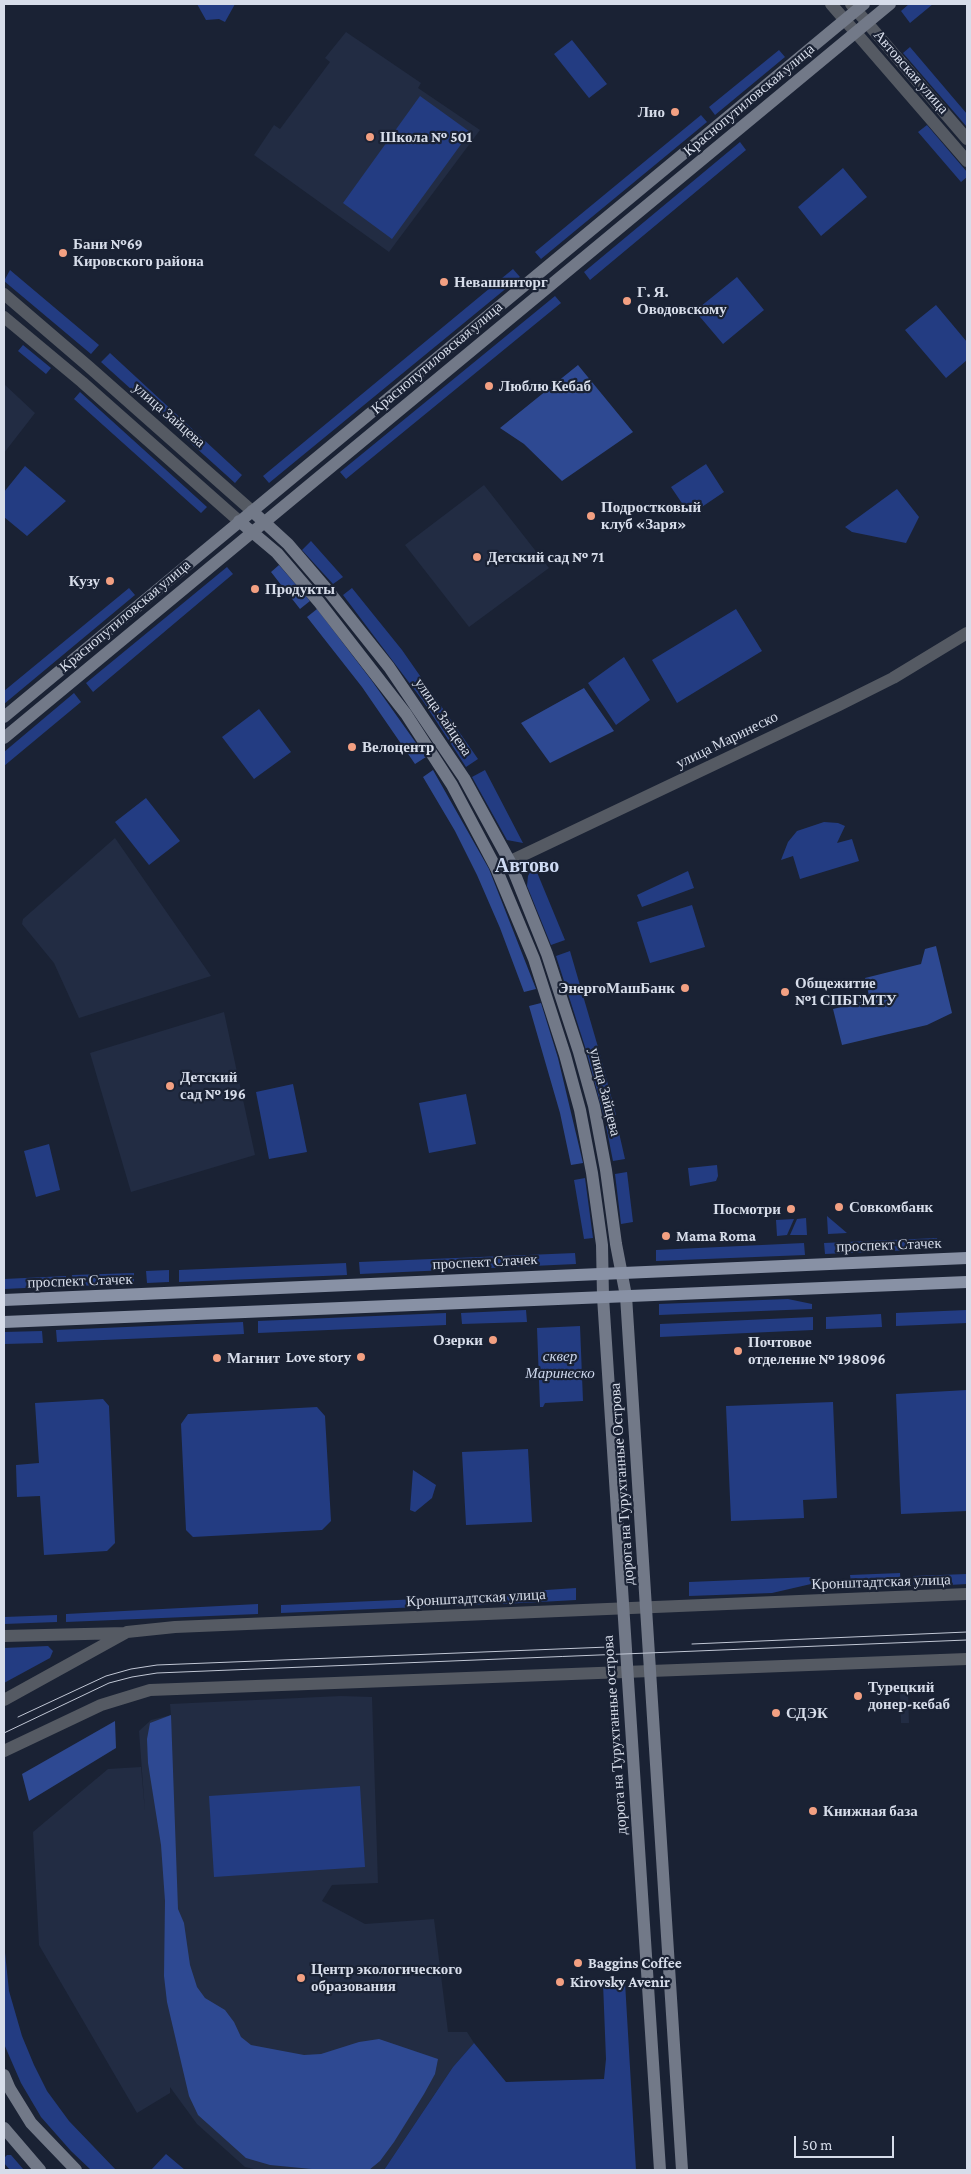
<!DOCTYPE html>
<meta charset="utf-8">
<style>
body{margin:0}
#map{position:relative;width:971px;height:2174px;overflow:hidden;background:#1a2234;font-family:"Crimson Pro",serif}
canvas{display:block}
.frame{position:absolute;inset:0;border:5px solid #d7ddea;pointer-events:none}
.scale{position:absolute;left:794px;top:2136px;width:100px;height:22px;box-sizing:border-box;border:2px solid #d7ddea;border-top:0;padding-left:6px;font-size:15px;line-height:18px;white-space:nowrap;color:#d7ddea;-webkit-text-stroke:4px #1a2234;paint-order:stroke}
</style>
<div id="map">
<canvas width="971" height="2174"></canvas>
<div class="frame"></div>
<div class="scale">50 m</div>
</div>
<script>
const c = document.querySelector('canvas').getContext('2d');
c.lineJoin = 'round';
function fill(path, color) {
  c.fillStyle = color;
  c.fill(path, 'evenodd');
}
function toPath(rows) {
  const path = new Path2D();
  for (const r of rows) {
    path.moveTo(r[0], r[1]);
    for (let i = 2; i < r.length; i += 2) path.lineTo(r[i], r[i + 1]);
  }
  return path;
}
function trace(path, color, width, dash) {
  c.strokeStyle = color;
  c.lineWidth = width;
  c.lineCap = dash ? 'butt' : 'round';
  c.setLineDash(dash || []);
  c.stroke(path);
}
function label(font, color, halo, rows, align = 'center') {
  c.font = font + ' "Crimson Pro",serif';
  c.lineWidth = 4.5;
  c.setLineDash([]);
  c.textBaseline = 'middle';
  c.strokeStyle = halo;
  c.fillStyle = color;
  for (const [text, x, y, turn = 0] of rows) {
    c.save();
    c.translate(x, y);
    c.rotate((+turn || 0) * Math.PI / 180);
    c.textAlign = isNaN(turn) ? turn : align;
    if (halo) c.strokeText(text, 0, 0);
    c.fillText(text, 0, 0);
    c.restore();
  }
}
fill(toPath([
 [346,32,421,83,418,88,480,130,389,252,254,155,274,125,280,129,330,62,325,58],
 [4,384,35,413,4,453],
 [484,485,549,568,469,627,405,545],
 [115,838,211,976,79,1018,54,963,22,924,23,919],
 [224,1012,255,1155,131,1192,90,1053],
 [908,1691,909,1723,901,1723,900,1692],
 [341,1696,372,1697,378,1883,332,1885,322,1901,365,1924,434,1919,448,2032,467,2032,474,2043,453,2067,384,2170,259,2170,245,2167,197,2124,170,2087,170,2093,137,2113,39,1945,33,1832,108,1769,141,1767,145,1811,139,1731,151,1720,171,1715,170,1704]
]), '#222c43');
fill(toPath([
 [197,4,235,4,225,22,219,19,206,20],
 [909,4,933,4,910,23,901,11],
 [572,40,607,84,589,98,554,54],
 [910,47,967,114,967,127,903,53],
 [779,50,785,57,715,115,709,107],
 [420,96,470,132,392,239,343,203],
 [701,115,707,122,541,259,535,252],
 [927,125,967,172,967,177,961,182,918,132],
 [740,142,746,150,590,280,584,272],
 [843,168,867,197,821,236,798,207],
 [513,269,520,277,269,483,263,476],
 [10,270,99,345,91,354,4,281],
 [737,277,764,310,723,344,695,311],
 [555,296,561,303,346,479,340,472],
 [936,305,967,342,967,360,946,378,905,330],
 [23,345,51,368,46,374,18,351],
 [110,353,242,475,235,483,101,362],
 [80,392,207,507,201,513,74,399],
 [706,464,724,492,690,515,671,487],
 [25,466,66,501,27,536,4,517,4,492],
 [897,489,919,517,906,543,852,532,845,527],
 [311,541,343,577,333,584,302,550],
 [227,567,233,574,93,692,86,683],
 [129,588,135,595,4,704,4,691],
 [352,588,402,650,478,759,466,767,423,701,343,595],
 [736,609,762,651,677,703,652,660],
 [624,657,650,700,616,725,588,683],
 [74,693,81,702,4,766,4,752],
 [259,709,291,752,254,779,222,737],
 [485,770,523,843,507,840,472,777],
 [146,798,180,841,149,865,115,822],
 [824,822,838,823,845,826,837,843,852,839,859,861,800,879,793,856,781,860,788,842,797,831],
 [534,865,565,940,551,945,527,886,528,876],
 [688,871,694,888,642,907,637,895],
 [692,905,705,947,650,963,637,922],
 [570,951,598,1047,616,1115,604,1117,586,1050,556,956],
 [293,1084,307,1152,269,1159,256,1092],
 [466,1094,476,1144,429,1153,419,1103],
 [617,1124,625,1159,613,1161,606,1126],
 [49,1144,60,1190,36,1197,24,1151],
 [717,1165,718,1176,716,1181,690,1186,688,1168],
 [627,1172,633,1222,621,1224,615,1174],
 [585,1178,593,1238,584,1239,574,1180],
 [827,1216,847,1233,828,1234],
 [806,1218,807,1235,790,1235,797,1219],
 [794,1219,787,1235,777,1236,776,1220],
 [937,1238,938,1242,911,1250,825,1254,824,1243],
 [804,1243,805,1255,656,1261,656,1250],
 [575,1253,576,1264,360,1274,359,1262],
 [346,1263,347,1275,179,1282,179,1270],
 [169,1270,169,1282,147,1283,146,1271],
 [134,1273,134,1284,73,1286,72,1275],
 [66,1276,66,1286,4,1289,4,1279],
 [788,1299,812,1304,812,1309,659,1315,659,1304],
 [526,1310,527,1322,462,1324,461,1313],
 [967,1310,967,1323,896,1326,896,1313],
 [446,1313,446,1325,258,1333,258,1321],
 [881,1314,882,1327,826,1329,826,1317],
 [813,1317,813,1330,660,1337,660,1324],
 [243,1322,244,1334,57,1342,56,1330],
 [580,1326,583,1401,545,1403,543,1407,540,1407,537,1328],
 [42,1331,43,1343,4,1344,4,1332],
 [967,1390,967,1511,901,1514,896,1394],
 [103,1399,109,1406,115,1543,107,1551,44,1555,40,1496,17,1497,16,1465,39,1463,35,1403],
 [833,1402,837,1498,803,1500,804,1518,731,1521,726,1406],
 [317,1407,325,1416,331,1521,322,1530,193,1537,186,1530,181,1424,188,1414],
 [528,1449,532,1522,466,1525,462,1452],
 [413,1470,436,1485,432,1498,415,1512,410,1510],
 [900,1573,901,1587,851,1582,850,1575],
 [967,1574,967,1584,914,1587,913,1576],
 [811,1577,811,1584,772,1593,689,1596,689,1582],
 [576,1588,576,1600,503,1604,502,1593],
 [490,1596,490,1604,281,1613,281,1605],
 [258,1604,258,1614,66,1622,66,1614],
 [57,1615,57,1622,4,1624,4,1617],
 [48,1646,53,1651,50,1658,4,1683,4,1648],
 [360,1786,365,1867,214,1877,209,1796],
 [4,1943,9,1991,22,2036,34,2065,47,2091,69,2121,116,2170,91,2170,71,2151,41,2117,21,2083,4,2044],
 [625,1982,636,2170,384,2170,453,2067,474,2043,506,2082,604,2079,606,2059,603,1983],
 [166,2154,185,2170,151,2170],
 [7,2155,11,2155,24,2170,10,2170,4,2163,4,2158]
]), '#233c82');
fill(toPath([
 [578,365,633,432,562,481,524,444,500,428],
 [279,565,310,601,300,609,271,572],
 [317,609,372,681,426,757,415,764,362,687,307,617],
 [584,688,614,731,550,763,521,723],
 [433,770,489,869,536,989,524,992,500,928,477,875,455,831,423,777],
 [936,946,952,1013,927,1025,842,1045,833,1009,870,1000,865,978,921,964,925,949],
 [541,1003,558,1058,583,1163,571,1165,560,1113,529,1006],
 [171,1715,178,1909,184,1923,190,1965,197,1987,205,1998,225,2010,234,2022,241,2037,251,2045,304,2055,321,2054,359,2042,379,2039,438,2059,435,2074,424,2094,394,2142,380,2161,369,2170,322,2170,270,2165,246,2158,198,2115,189,2096,167,2002,164,1976,165,1901,161,1845,148,1763,147,1739,150,1723],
 [115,1721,116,1748,29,1801,22,1774]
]), '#2e4992');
trace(toPath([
 [831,4,967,161],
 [851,4,967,139],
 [4,294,88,366,252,511],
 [4,317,82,382,239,521],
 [496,868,839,705,893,678,967,633],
 [4,1636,125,1633],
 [4,1700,127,1632,175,1627,967,1594],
 [4,1751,101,1705,150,1690,967,1659]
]), '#555a63', 12);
trace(toPath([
 [252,511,288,544,330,593,389,667,464,778,510,862,547,954,579,1052,594,1106,606,1170,616,1244,626,1296,682,2170],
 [239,521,277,553,319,602,406,714,452,785,496,868,534,959,565,1055,580,1110,592,1173,602,1245,603,1297,660,2170],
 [4,717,864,4],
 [4,738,890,4],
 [4,2075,10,2089,31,2123,76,2170],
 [4,2128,40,2170]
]), '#727988', 12);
trace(toPath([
 [4,1300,967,1258],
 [4,1322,967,1282]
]), '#8891a5', 12);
trace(toPath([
 [692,1644,967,1632],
 [18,1717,106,1676,131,1669,157,1665,608,1647],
 [4,1733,109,1683,132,1677,157,1673,967,1640]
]), '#c1c7d5', 1);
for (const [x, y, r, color] of [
 [675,112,5,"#f3a082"],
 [370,137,5,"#f3a082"],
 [63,253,5,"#f3a082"],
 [444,282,5,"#f3a082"],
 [627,301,5,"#f3a082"],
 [489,386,5,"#f3a082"],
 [591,516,5,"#f3a082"],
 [477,557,5,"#f3a082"],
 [110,581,5,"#f3a082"],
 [255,589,5,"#f3a082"],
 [352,747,5,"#f3a082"],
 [685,988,5,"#f3a082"],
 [785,992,5,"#f3a082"],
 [170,1086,5,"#f3a082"],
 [839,1207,5,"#f3a082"],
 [791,1209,5,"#f3a082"],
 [666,1236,5,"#f3a082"],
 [493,1340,5,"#f3a082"],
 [738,1351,5,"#f3a082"],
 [361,1357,5,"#f3a082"],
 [217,1358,5,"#f3a082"],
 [858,1696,5,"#f3a082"],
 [776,1713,5,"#f3a082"],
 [813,1811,5,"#f3a082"],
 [578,1963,5,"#f3a082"],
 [301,1978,5,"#f3a082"],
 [560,1982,5,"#f3a082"]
]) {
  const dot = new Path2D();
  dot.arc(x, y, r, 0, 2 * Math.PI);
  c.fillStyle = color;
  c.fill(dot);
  trace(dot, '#1a2234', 2);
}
label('15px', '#d7ddea', '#1a2234', [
 ["Автовская улица",911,72,49],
 ["Краснопутиловская улица",749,100,-40],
 ["Краснопутиловская улица",437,358,-40],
 ["улица Зайцева",169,415,41],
 ["Краснопутиловская улица",125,616,-40],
 ["улица Зайцева",443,717,56],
 ["улица Маринеско",727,740,-26],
 ["улица Зайцева",605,1092,76],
 ["проспект Стачек",889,1245,-2],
 ["проспект Стачек",485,1262,-3],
 ["проспект Стачек",80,1281,-2],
 ["дорога на Турухтанные Острова",622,1484,-94],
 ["Кронштадтская улица",881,1582,-2],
 ["Кронштадтская улица",476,1598,-3],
 ["дорога на Турухтанные острова",615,1735,-94]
]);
label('bold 15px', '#d7ddea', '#1a2234', [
 ["Лио",665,112,"right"],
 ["Школа № 501",380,137],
 ["Бани №69",73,244],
 ["Кировского района",73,261],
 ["Невашинторг",454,282],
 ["Г. Я.",637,292],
 ["Оводовскому",637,309],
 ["Люблю Кебаб",499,386],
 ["Подростковый",601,507],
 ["клуб «Заря»",601,524],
 ["Детский сад № 71",487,557],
 ["Кузу",100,581,"right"],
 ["Продукты",265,589],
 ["Велоцентр",362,747],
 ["Общежитие",795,983],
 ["№1 СПБГМТУ",795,1000],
 ["ЭнергоМашБанк",675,988,"right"],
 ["Детский",180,1077],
 ["сад № 196",180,1094],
 ["Совкомбанк",849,1207],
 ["Посмотри",781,1209,"right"],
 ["Mama Roma",676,1236],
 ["Озерки",483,1340,"right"],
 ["Почтовое",748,1342],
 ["отделение № 198096",748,1359],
 ["Love story",351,1357,"right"],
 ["Магнит",227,1358],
 ["Турецкий",868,1687],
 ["донер-кебаб",868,1704],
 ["СДЭК",786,1713],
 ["Книжная база",823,1811],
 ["Baggins Coffee",588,1963],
 ["Центр экологического",311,1969],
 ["образования",311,1986],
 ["Kirovsky Avenir",570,1982]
], 'left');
label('italic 15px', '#cdd7ec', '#1a2234', [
 ["сквер",560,1356],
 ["Маринеско",560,1373]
]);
label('bold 20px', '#cedaf3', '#1a2234', [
 ["Автово",527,866]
]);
</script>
